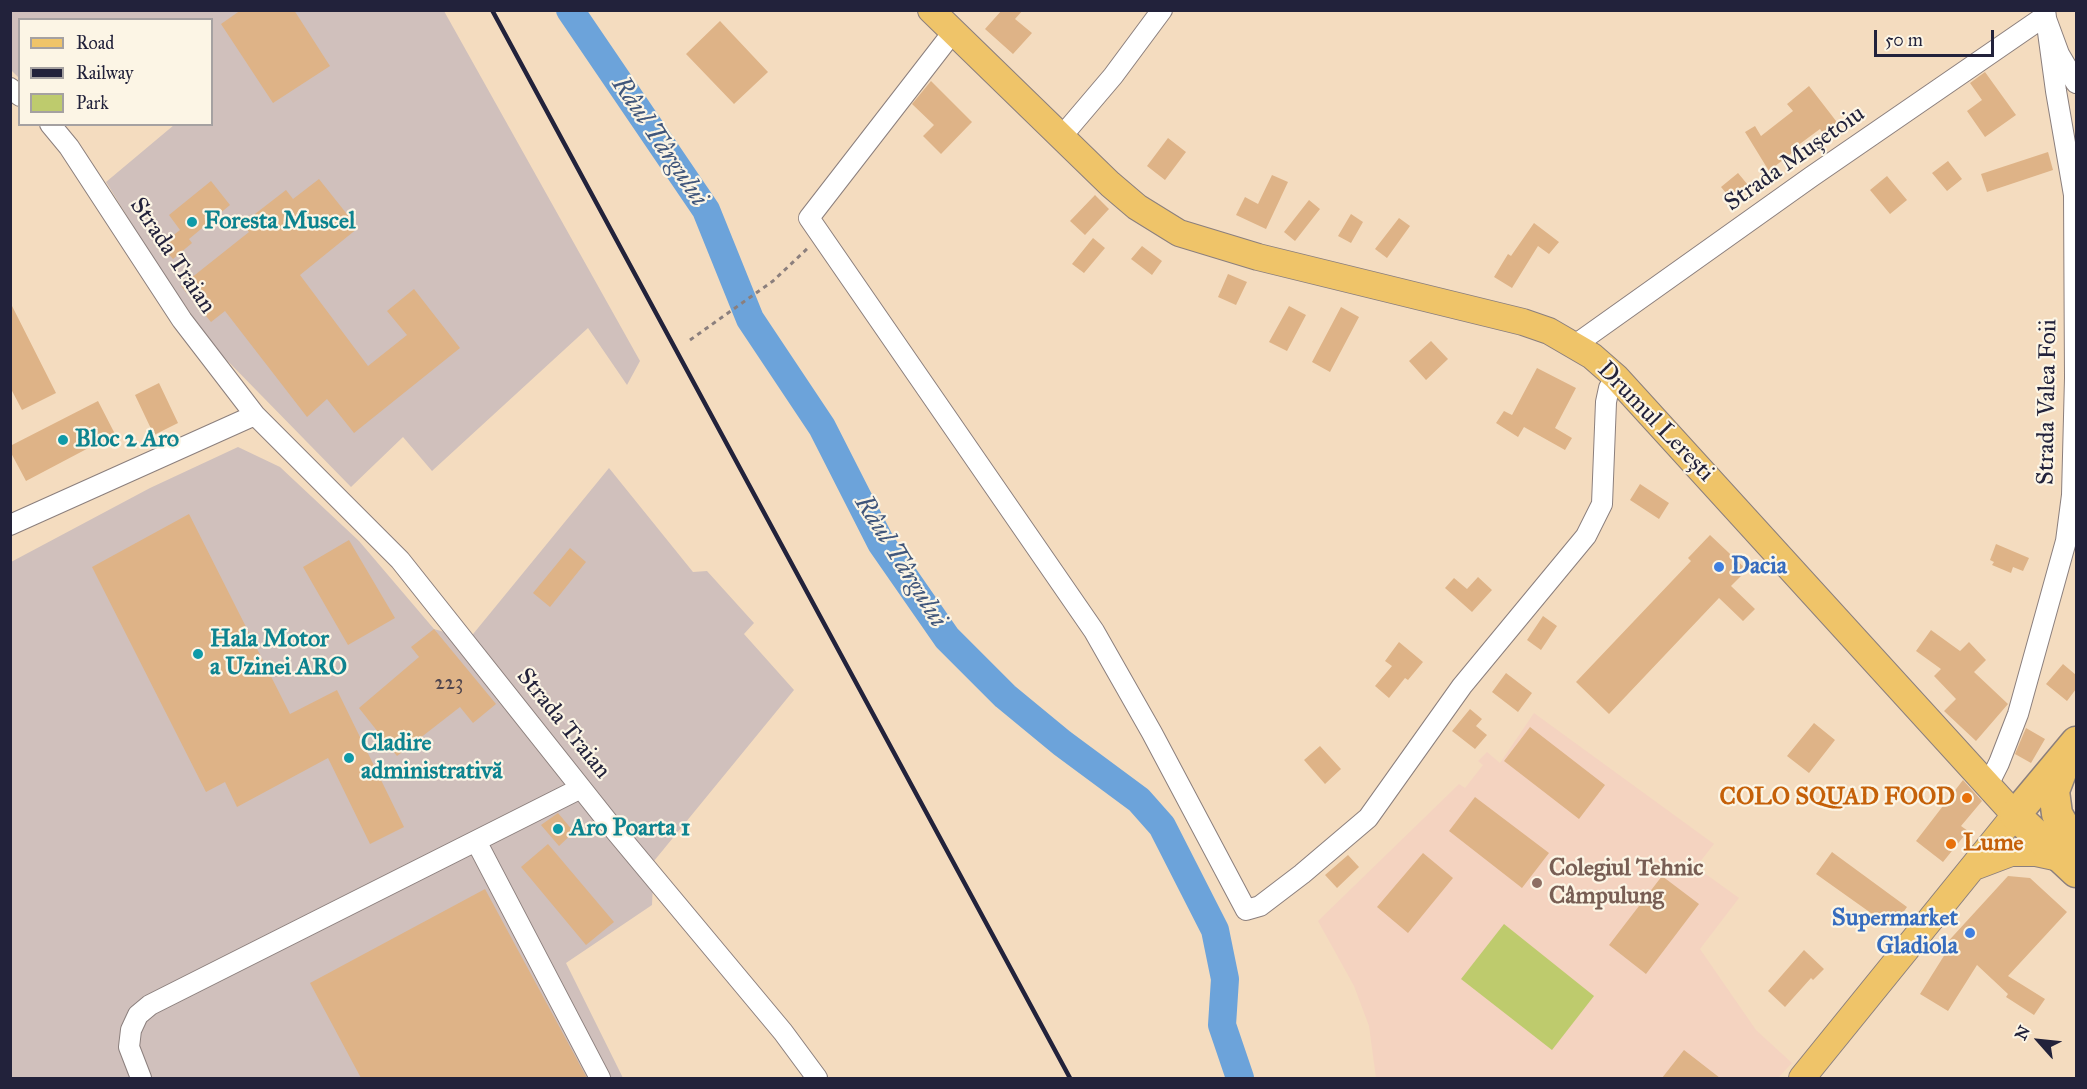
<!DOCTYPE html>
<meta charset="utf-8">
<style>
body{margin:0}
#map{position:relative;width:2087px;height:1089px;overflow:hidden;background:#f4dcbf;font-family:"IM FELL Great Primer",serif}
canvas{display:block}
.frame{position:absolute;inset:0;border:12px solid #22223b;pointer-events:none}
.legend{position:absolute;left:18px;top:18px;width:195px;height:108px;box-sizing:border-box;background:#fcf5e5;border:2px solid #a5a1a1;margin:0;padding:8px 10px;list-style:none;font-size:18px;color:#22223b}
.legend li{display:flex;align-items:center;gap:12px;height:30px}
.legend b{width:30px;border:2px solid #a5a1a1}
.north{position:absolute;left:2009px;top:1011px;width:60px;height:60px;-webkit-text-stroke:4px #fcf5e5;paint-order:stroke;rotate:297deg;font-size:16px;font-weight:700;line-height:24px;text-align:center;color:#22223b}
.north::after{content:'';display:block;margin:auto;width:21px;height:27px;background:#22223b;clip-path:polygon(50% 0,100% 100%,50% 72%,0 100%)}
.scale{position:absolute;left:1874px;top:30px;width:120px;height:27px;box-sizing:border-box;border:3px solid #22223b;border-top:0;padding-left:8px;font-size:18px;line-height:21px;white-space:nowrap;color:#22223b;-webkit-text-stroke:4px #fcf5e5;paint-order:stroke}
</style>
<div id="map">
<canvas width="2087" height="1089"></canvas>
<div class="frame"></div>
<ul class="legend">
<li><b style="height:8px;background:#efc469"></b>Road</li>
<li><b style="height:8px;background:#22223b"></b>Railway</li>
<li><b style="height:16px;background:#becb6d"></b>Park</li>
</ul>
<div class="north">N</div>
<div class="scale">50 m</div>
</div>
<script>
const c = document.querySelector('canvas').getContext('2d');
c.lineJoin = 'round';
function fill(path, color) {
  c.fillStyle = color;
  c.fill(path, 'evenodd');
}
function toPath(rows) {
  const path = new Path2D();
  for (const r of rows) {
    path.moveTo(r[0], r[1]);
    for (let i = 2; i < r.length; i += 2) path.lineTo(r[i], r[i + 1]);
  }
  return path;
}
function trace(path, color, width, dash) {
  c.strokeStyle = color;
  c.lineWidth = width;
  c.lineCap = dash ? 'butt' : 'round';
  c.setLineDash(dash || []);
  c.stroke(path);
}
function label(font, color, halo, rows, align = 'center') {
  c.font = font + ' "IM FELL Great Primer",serif';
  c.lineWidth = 4.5;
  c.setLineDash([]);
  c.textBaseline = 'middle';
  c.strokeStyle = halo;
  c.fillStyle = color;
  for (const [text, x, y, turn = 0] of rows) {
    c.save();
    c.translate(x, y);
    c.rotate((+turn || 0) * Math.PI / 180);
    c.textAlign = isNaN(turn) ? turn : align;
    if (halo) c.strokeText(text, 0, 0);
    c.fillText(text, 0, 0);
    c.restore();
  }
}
fill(toPath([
 [1534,713,1714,844,1696,867,1739,898,1700,949,1756,1030,1792,1063,1778,1078,1376,1078,1369,1026,1354,986,1318,921,1459,784,1465,788,1483,765,1478,761,1487,752,1500,763]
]), '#f4d3c0');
fill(toPath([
 [10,11,444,11,640,361,627,385,588,328,432,471,403,437,351,487,213,346,158,266,106,182,174,125,212,124,212,20,20,20,19,78,11,70],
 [238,447,280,467,359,541,434,629,469,639,609,468,693,572,707,571,754,623,744,634,794,690,654,861,652,905,566,963,623,1078,11,1078,11,562,150,488]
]), '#d0c0bc');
fill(toPath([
 [1504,924,1594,996,1552,1050,1461,979]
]), '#becb6d');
trace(toPath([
 [570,10,706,210,750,319,822,427,881,543,947,638,1005,696,1062,743,1139,800,1162,826,1215,930,1225,979,1222,1025,1240,1078]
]), '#6ca3da', 28);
fill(toPath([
 [241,10,294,10,330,66,273,103,221,24],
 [1002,10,1023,10,1015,19,1032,33,1013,54,985,29],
 [720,21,768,72,734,104,686,54],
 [1985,72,2016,115,1985,137,1967,111,1982,100,1970,83],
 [931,81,972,122,941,154,923,136,934,125,912,104],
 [1809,86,1843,130,1829,141,1820,129,1797,146,1798,148,1769,171,1745,132,1755,126,1761,136,1793,111,1787,104],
 [1168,138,1186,152,1165,180,1147,166],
 [2048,152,2053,170,1987,192,1981,174],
 [1948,161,1962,179,1947,191,1932,173],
 [1738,173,1748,185,1731,199,1721,187],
 [1272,175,1288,182,1266,229,1236,215,1245,197,1258,204],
 [1887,176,1907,200,1890,214,1870,190],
 [319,179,358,228,300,275,368,366,407,335,387,311,414,289,460,348,354,433,327,399,307,417,225,311,211,322,181,286,249,232,242,224,286,190,293,199],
 [211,181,230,205,189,239,192,243,173,259,161,245,180,230,169,215],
 [1095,195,1109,209,1085,235,1070,221],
 [1309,200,1320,209,1295,241,1284,232],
 [1351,214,1363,222,1351,243,1338,236],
 [1399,218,1410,226,1387,258,1375,249],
 [1534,223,1559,242,1549,254,1538,246,1512,288,1494,277,1508,254,1511,256],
 [1093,238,1105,248,1084,273,1072,264],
 [1142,246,1162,261,1152,275,1131,259],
 [1228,274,1247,282,1236,305,1218,297],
 [10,302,56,393,22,410,10,387],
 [1289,306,1306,315,1287,351,1269,342],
 [1341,307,1359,317,1330,372,1312,362],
 [1431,341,1448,359,1426,380,1409,361],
 [1537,368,1576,388,1555,428,1572,438,1565,450,1524,427,1518,437,1496,423,1504,411,1512,415],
 [159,383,178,423,154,435,135,395],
 [98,401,115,434,26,481,10,451,10,446],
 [1640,484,1669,503,1659,519,1630,500],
 [189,514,290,714,337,690,404,827,370,844,328,758,237,807,225,782,206,792,92,567],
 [1710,535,1747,570,1731,586,1755,609,1743,621,1719,598,1609,714,1576,682,1691,561,1688,558],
 [349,540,395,618,348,645,303,567],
 [1996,544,2029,558,2023,571,2013,567,2011,573,1992,565,1994,562,1990,560],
 [570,548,586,562,550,607,533,593],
 [1478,577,1492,590,1472,612,1445,588,1454,578,1467,589],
 [1543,616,1557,626,1541,650,1527,640],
 [434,629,496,704,473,723,460,707,397,756,359,708,419,657,411,647],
 [1931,630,1960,651,1969,642,1986,660,1974,672,2008,704,1976,741,1944,711,1956,699,1934,676,1941,669,1916,651],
 [1399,642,1423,662,1408,680,1405,678,1389,698,1375,686,1392,666,1385,661],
 [2063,664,2076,675,2076,689,2067,701,2046,684],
 [1506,673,1532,693,1518,712,1492,692],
 [1470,709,1482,719,1476,726,1487,735,1475,749,1452,731],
 [1814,723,1835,740,1809,773,1787,756],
 [1530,727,1605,785,1579,819,1504,761],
 [2026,728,2045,739,2031,763,2015,754],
 [1320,746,1341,769,1325,784,1304,760],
 [1963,780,1982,801,1961,826,1968,831,1943,862,1916,841],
 [1475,797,1549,853,1522,888,1449,831],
 [558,813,574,832,559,846,541,825],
 [548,844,614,922,586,945,521,867],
 [1832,852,1907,907,1892,928,1816,874],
 [1423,853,1453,878,1408,933,1377,907],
 [1348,855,1359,867,1337,888,1325,875],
 [1662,876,1699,904,1646,974,1609,945],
 [2008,876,2030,878,2067,912,2008,976,2045,999,2034,1015,2006,997,2008,994,1977,965,1948,1011,1920,994,1947,951,1943,947],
 [485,889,587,1078,361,1078,310,983],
 [1804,950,1824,969,1813,980,1811,978,1785,1007,1768,991],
 [1684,1050,1720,1078,1662,1078]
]), '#deb387');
const minor = toPath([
 [953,32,809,218,1094,631,1152,733,1246,910,1260,906,1302,874,1368,818,1462,686,1586,536,1602,504,1606,402,1609,388,1616,377],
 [10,88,20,96],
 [50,124,69,147,182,320,255,415],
 [1062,136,1113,76,1162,10],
 [1575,345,1811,177,2045,16,2059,54,2076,83],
 [10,525,255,415,400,560,612,827,783,1032,817,1078],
 [1988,785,1999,763,2018,714,2066,541,2072,495,2075,378,2074,195,2056,91,2045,10],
 [476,841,600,1078],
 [141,1078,129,1047,131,1030,138,1015,150,1005,581,788]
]);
const major = toPath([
 [931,10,1110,184,1137,207,1179,233,1258,257,1523,322,1549,331,1592,356,1616,377,2015,815,1802,1078],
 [1974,867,2011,853,2036,853,2064,859]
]);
const highway = toPath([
 [2076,742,2015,815,2076,872],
 [2065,762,2054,791,2057,814,2076,847]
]);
trace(minor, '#8b7f7d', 22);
trace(major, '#8b7f7d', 28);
trace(highway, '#8b7f7d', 33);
trace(toPath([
 [690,340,773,281,809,247]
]), '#8b7f7d', 3, [4.5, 4.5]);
trace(minor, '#fff', 20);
trace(major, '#efc469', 26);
trace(highway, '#efc469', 30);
trace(toPath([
 [492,10,1070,1078]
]), '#22223b', 4.5);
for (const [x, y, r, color] of [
 [192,222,6,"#0f9aa8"],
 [63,440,6,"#0f9aa8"],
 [1719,567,6,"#3f7fe0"],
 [198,654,6,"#0f9aa8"],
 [349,758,6,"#0f9aa8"],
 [1967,798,6,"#e8710a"],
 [558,829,6,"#0f9aa8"],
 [1951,844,6,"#e8710a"],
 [1537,883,6,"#8d6e63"],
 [1970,933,6,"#3f7fe0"]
]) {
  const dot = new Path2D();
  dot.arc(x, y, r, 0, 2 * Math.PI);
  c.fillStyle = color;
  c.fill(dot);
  trace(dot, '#fcf5e5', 2);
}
label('21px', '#51464e', null, [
 ["223",449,684]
]);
label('24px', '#22223b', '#fcf5e5', [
 ["Strada Mușetoiu",1795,159,-35],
 ["Strada Traian",172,256,56],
 ["Strada Valea Foii",2048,402,-89],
 ["Drumul Lerești",1655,422,46],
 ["Strada Traian",563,724,51]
]);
label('bold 24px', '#0d838f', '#fcf5e5', [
 ["Foresta Muscel",204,222],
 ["Bloc 2 Aro",75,440],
 ["Hala Motor",210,640],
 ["a Uzinei ARO",210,668],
 ["Cladire",361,744],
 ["administrativă",361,772],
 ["Aro Poarta 1",570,829]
], 'left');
label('bold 24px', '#366cbe', '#fcf5e5', [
 ["Dacia",1731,567],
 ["Supermarket",1958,919,"right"],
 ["Gladiola",1958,947,"right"]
], 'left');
label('bold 24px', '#c56008', '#fcf5e5', [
 ["COLO SQUAD FOOD",1955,798],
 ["Lume",1963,844,"left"]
], 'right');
label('bold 24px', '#785e54', '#fcf5e5', [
 ["Colegiul Tehnic",1549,869],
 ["Câmpulung",1549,897]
], 'left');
label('italic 26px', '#40567b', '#fcf5e5', [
 ["Râul Târgului",659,142,56],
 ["Râul Târgului",900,562,58]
]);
</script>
